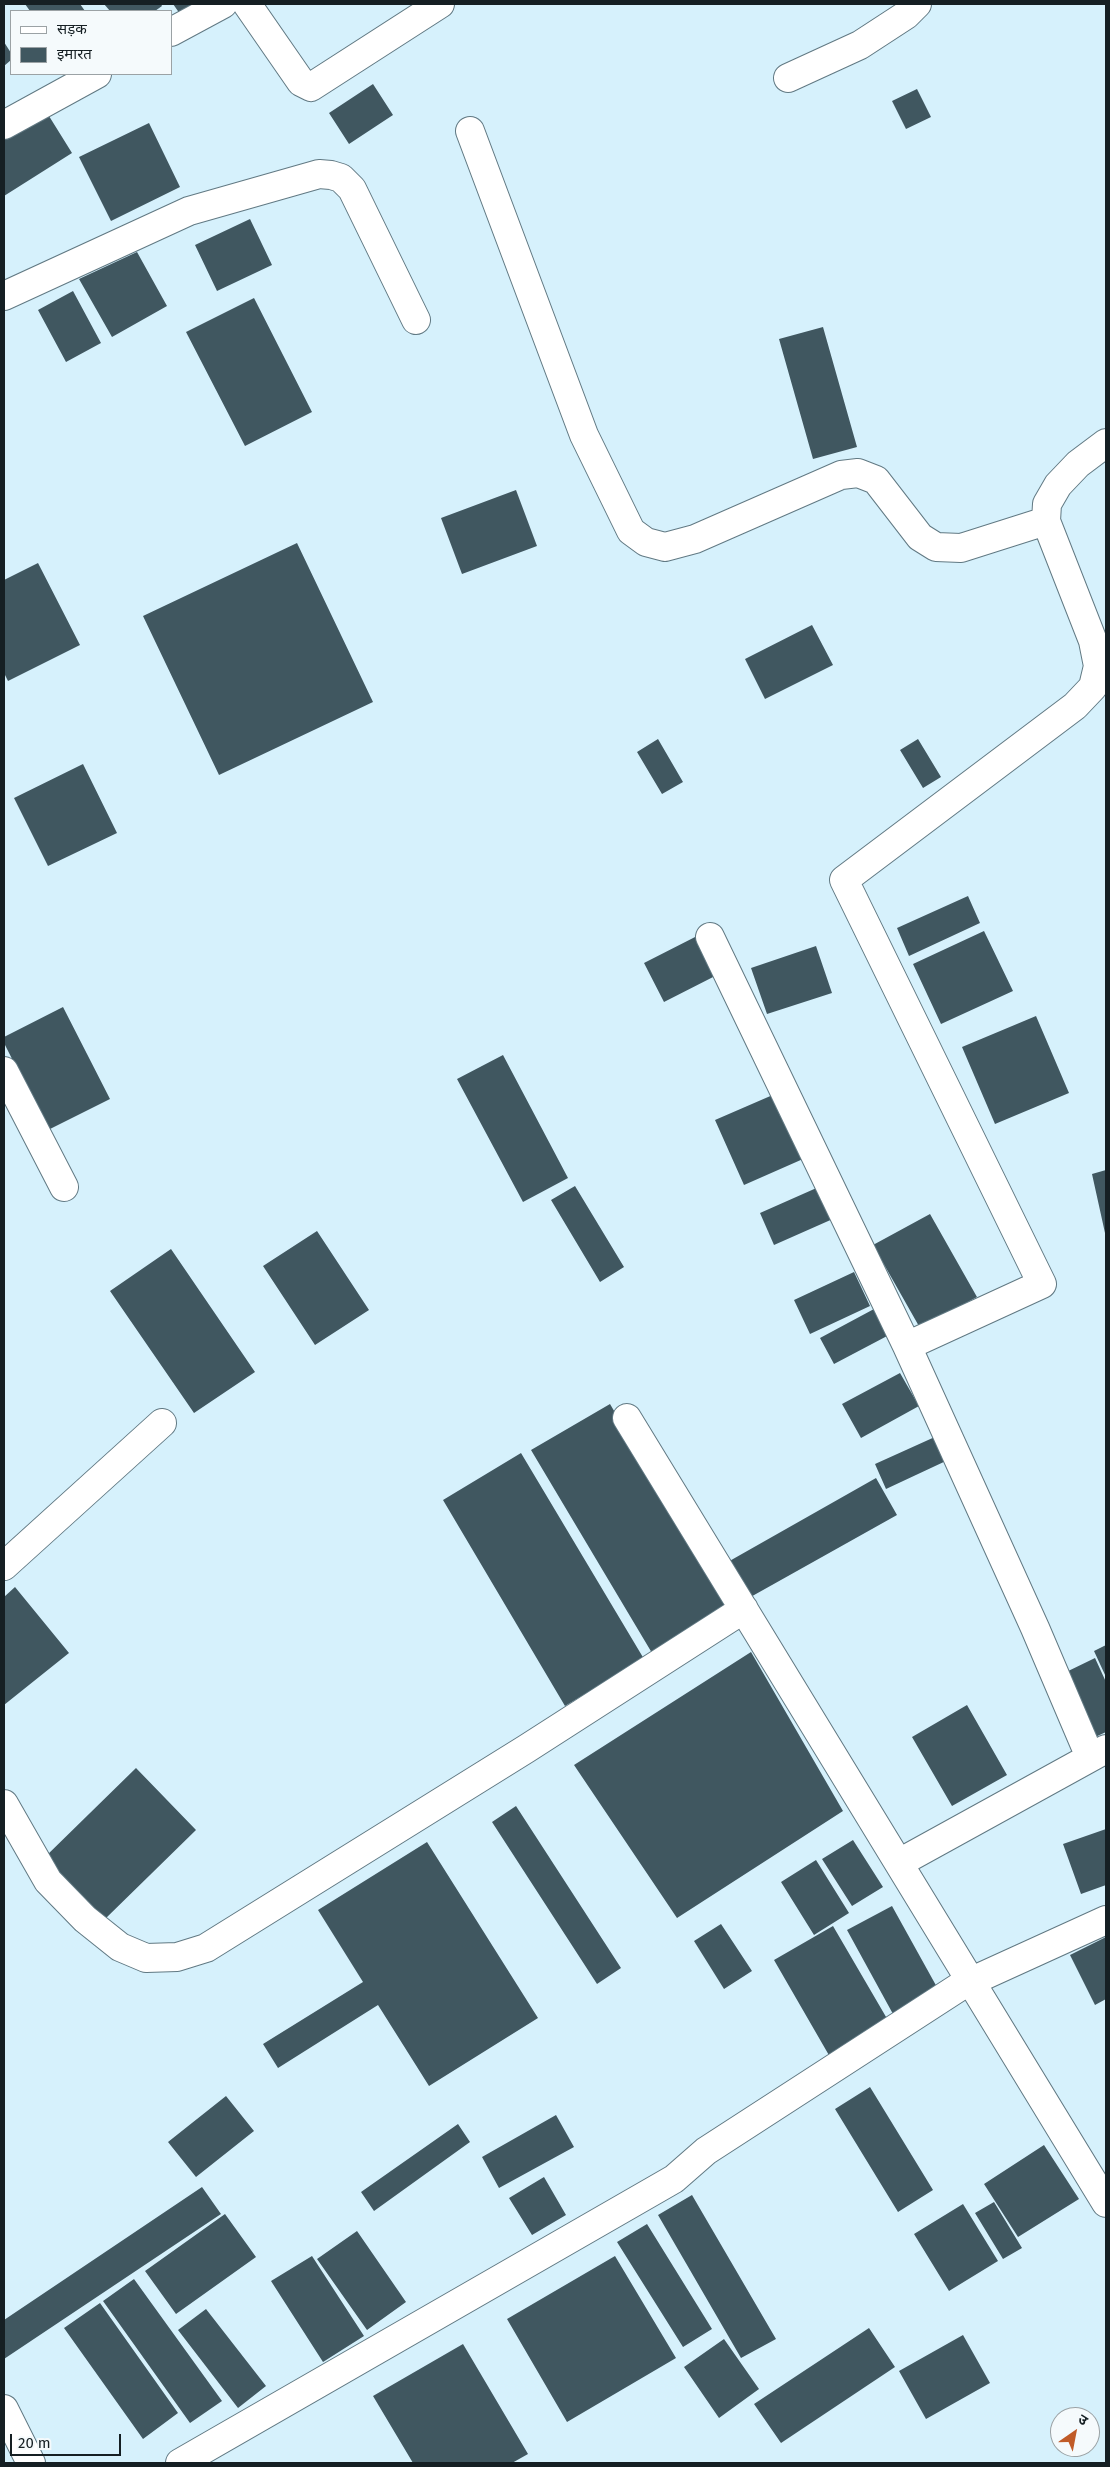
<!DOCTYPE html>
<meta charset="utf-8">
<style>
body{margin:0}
#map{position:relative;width:1110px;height:2467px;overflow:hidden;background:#d6f1fc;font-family:"Fira Sans","Noto Sans Devanagari",sans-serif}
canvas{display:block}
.frame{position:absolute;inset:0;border:5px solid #151f23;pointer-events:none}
.legend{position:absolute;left:10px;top:10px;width:162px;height:65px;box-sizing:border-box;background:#f5fafc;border:1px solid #9ba2a5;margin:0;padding:6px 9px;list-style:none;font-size:15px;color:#151f23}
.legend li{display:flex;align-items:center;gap:10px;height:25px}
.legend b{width:25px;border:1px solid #9ba2a5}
.north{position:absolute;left:1050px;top:2407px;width:50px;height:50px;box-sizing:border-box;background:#f5fafc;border:1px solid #9ba2a5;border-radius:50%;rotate:33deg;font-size:14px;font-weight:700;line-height:20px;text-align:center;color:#151f23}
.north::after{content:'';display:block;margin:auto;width:18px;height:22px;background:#c05b28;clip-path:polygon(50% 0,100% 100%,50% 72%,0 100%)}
.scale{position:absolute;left:10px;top:2434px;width:111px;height:22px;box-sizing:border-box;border:2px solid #151f23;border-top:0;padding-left:6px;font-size:15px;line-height:18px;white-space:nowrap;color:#151f23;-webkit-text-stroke:4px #f5fafc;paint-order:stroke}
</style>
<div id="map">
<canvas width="1110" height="2467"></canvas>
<div class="frame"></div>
<ul class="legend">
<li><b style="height:6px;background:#fff"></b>सड़क</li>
<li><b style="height:14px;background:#405760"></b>इमारत</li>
</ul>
<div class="north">उ</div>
<div class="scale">20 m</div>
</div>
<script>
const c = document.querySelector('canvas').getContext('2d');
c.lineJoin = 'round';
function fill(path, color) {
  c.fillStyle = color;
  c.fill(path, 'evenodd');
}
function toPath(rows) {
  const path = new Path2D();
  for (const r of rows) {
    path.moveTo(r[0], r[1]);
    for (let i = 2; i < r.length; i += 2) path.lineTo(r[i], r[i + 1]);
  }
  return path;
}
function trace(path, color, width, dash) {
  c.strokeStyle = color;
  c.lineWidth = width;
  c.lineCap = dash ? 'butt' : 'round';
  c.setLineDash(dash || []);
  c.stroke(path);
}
fill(toPath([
 [25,4,80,4,85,11,30,11],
 [104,4,161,4,162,6,155,11,110,11],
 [173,4,211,4,185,21],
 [4,42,11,53,11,60,4,66],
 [373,84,393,115,349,144,329,113],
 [917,89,931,117,906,129,892,101],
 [44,108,72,153,4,196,4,133],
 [149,123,180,187,111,221,79,157],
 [250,219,272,265,217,291,195,245],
 [137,252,167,306,112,337,79,279],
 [73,291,101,343,66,362,38,310],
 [254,298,312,412,245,446,186,332],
 [823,327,857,447,813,459,779,339],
 [516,490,537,546,462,574,441,518],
 [297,543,373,702,219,775,143,616],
 [38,563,80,645,8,681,4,673,4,580],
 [812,625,833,665,765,699,745,659],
 [658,739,683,782,662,794,637,752],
 [918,739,941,777,923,788,900,750],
 [83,764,117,833,48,866,14,798],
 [968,896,980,923,909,956,897,928],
 [984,931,1013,991,941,1024,913,964],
 [699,935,719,974,664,1002,644,963],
 [816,946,832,993,767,1014,751,968],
 [63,1007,110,1099,48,1130,4,1043,4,1037],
 [1036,1016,1069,1093,995,1124,962,1047],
 [503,1055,568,1178,523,1202,457,1079],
 [775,1094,803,1159,744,1185,715,1120],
 [1106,1170,1106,1233,1105,1233,1092,1174],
 [575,1186,624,1267,600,1282,551,1200],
 [821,1186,835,1218,774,1245,760,1213],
 [930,1214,977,1297,920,1328,873,1245],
 [317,1231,369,1310,315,1345,263,1266],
 [171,1249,255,1372,194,1413,110,1291],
 [854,1272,870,1306,810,1334,794,1300],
 [874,1309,889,1335,834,1364,820,1338],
 [900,1373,919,1406,861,1438,842,1404],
 [610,1404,730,1607,652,1653,531,1450],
 [937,1436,948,1460,886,1489,875,1464],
 [521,1453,644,1659,565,1706,443,1500],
 [876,1478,897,1515,747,1599,726,1563],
 [15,1587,69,1653,4,1705,4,1597],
 [1106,1645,1106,1677,1094,1651],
 [751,1652,843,1811,677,1918,574,1765],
 [1095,1658,1106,1682,1106,1732,1091,1739,1060,1675],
 [967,1705,1007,1775,952,1806,912,1737],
 [136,1768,196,1830,104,1920,43,1859],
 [516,1806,621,1968,597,1984,492,1822],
 [1106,1829,1106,1885,1081,1894,1063,1844],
 [853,1840,883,1887,852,1906,822,1859],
 [427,1842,538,2018,429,2086,378,2005,278,2068,263,2044,363,1982,318,1910],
 [816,1860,849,1913,814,1935,781,1882],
 [892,1906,938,1989,893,2014,847,1930],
 [721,1924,752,1971,724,1989,694,1941],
 [833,1926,889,2022,830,2057,774,1960],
 [1106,1937,1106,1999,1095,2005,1070,1955],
 [870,2087,933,2190,898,2212,835,2109],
 [226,2096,254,2131,196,2177,168,2142],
 [556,2115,574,2147,499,2188,482,2157],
 [458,2124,470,2142,374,2211,361,2192],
 [1044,2145,1079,2199,1018,2237,984,2184],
 [544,2177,566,2215,532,2235,509,2198],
 [202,2187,221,2214,4,2359,4,2320],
 [692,2195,776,2339,741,2358,658,2215],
 [994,2202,1022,2248,1003,2259,975,2213],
 [963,2204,998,2261,949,2291,914,2234],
 [225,2214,256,2257,176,2314,145,2271],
 [647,2224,712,2329,683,2347,617,2242],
 [357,2231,406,2302,367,2330,317,2259],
 [312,2256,364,2336,323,2362,271,2281],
 [615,2256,676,2358,567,2422,507,2319],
 [134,2279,222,2401,190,2423,103,2301],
 [100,2303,178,2413,143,2439,64,2328],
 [206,2309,266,2386,238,2408,178,2330],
 [869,2328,895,2367,781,2443,754,2404],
 [963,2335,990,2383,926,2419,899,2371],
 [724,2339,759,2389,719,2418,684,2367],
 [463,2344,528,2454,512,2463,413,2463,373,2396]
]), '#405760');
const minor = toPath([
 [247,4,301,82,311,87,440,4],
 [171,32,223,4],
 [788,78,860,45,906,15,917,4],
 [4,125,97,74],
 [470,131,584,435,631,531,646,542,665,547,695,539,841,475,858,473,876,480,920,537,936,547,961,548,1046,521],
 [4,296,189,211,319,174,331,175,341,178,352,189,416,320],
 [710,937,907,1346,1035,1628,1090,1757],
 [4,1071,64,1187],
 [907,1346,1042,1284,844,880,1075,706,1093,687,1098,666,1093,641,1046,521,1047,504,1058,485,1078,464,1106,443],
 [627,1418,1106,2203],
 [4,1566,162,1423],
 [4,1804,48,1881,85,1919,120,1947,146,1958,177,1957,206,1948,526,1749,744,1609],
 [899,1863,1106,1749],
 [4,2409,31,2463],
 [180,2463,674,2179,706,2151,970,1980,972,1981,1106,1920]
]);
trace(minor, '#617983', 30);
trace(minor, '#fff', 28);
</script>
